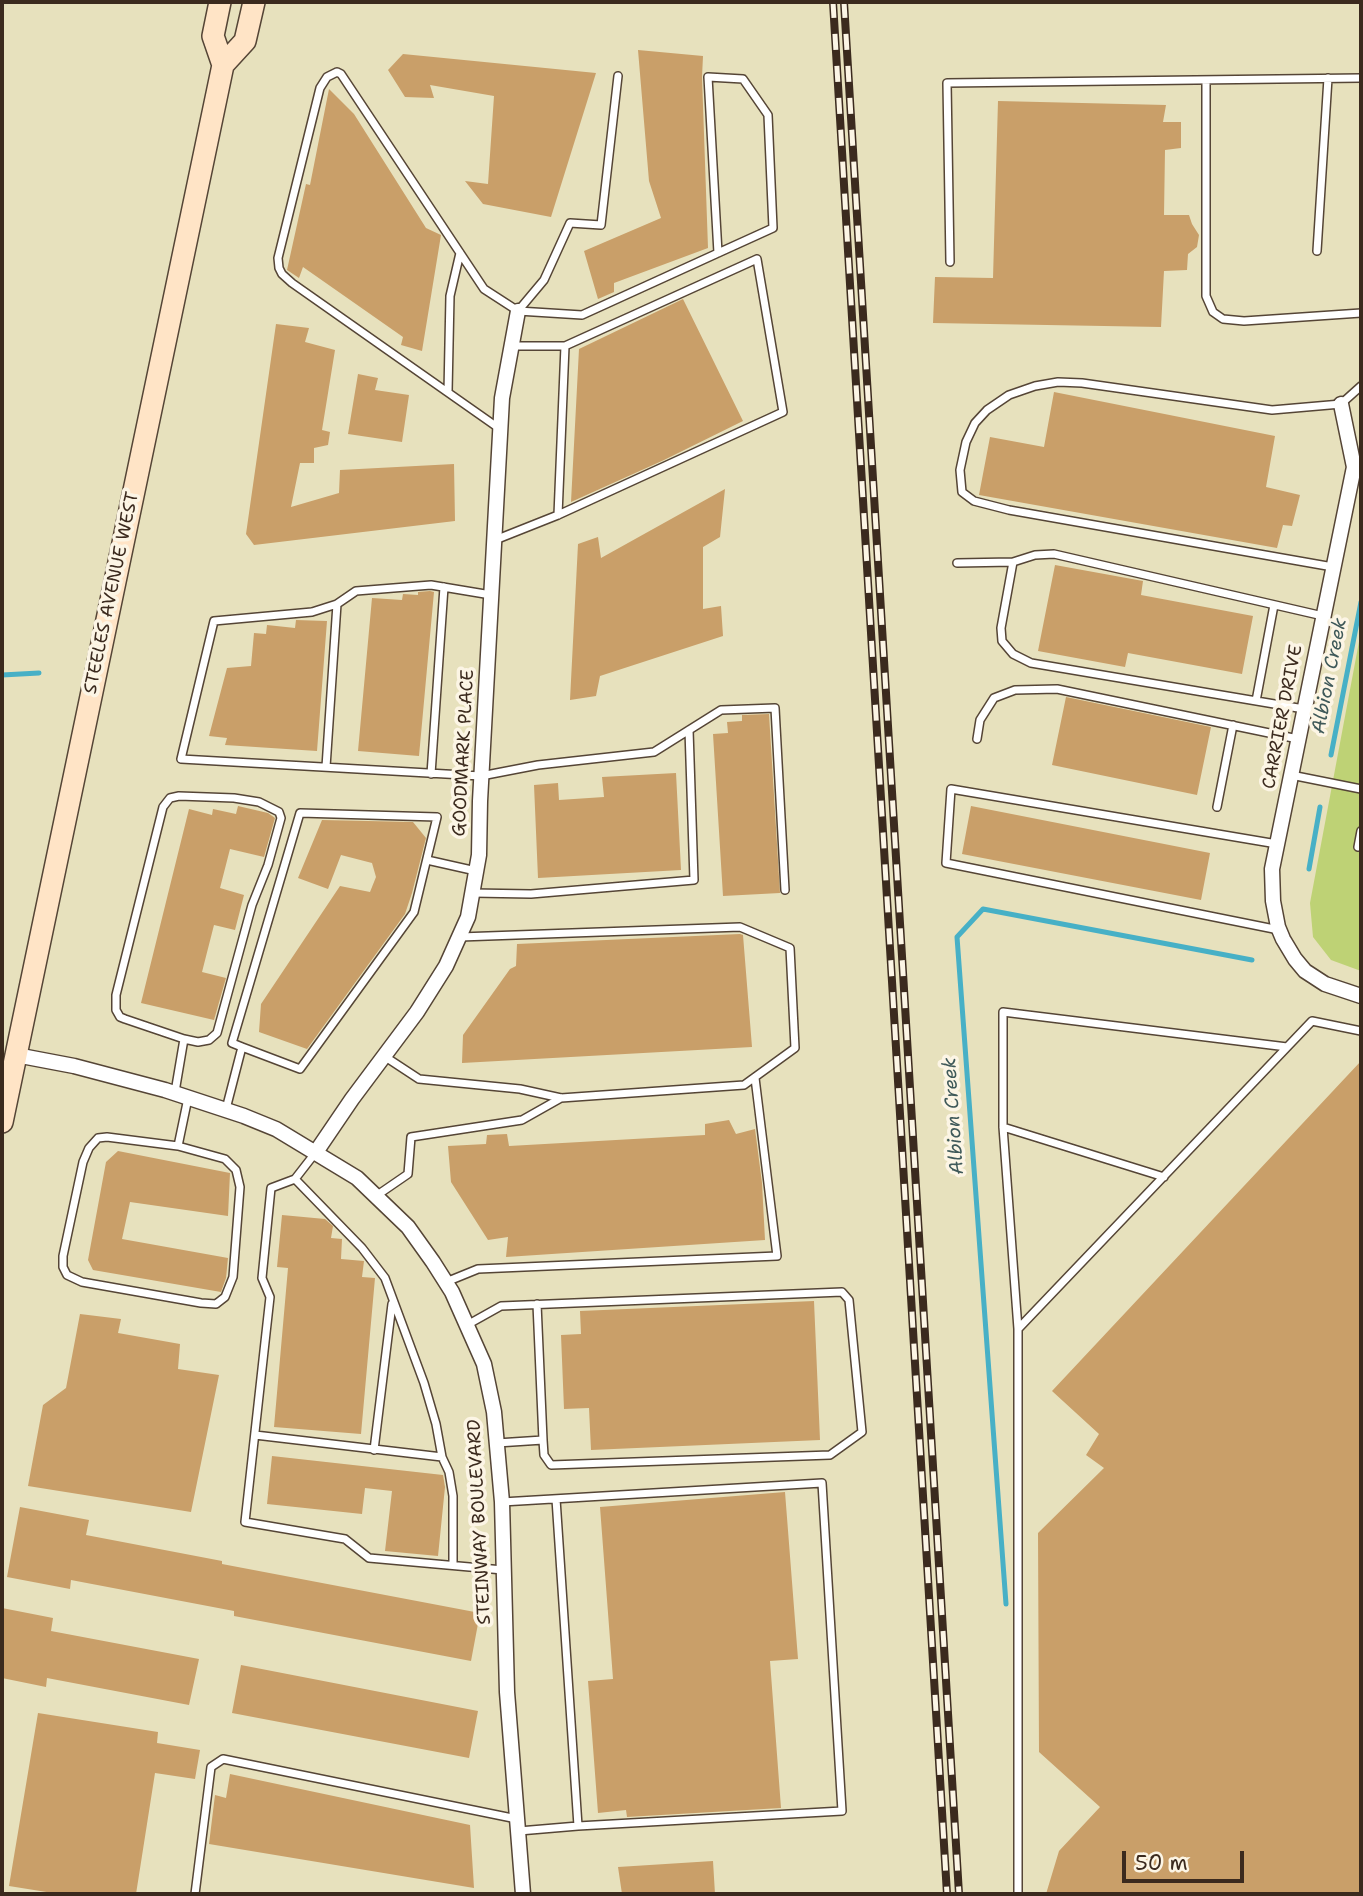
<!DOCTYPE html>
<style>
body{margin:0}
#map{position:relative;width:1363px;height:1896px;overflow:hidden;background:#e7e1bd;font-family:"Shantell Sans",sans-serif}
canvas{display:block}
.frame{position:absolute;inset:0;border:4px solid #3b2a1e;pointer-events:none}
.scale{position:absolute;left:1122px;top:1851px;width:122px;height:32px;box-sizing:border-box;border:4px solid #3b2a1e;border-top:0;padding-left:9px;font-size:21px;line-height:24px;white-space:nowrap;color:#3b2a1e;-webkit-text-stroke:5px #fcf5e5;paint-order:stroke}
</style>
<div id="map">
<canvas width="1363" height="1896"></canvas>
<div class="frame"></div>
<div class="scale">50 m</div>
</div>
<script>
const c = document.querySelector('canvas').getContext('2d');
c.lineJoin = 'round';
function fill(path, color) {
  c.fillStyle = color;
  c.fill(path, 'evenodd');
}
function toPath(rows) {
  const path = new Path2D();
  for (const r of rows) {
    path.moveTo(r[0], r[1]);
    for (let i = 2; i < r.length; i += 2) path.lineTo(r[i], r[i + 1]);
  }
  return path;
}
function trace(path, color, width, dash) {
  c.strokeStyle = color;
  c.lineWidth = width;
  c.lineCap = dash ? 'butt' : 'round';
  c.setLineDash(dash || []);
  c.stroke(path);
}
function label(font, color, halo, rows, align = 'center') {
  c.font = font + ' "Shantell Sans",sans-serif';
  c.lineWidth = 7;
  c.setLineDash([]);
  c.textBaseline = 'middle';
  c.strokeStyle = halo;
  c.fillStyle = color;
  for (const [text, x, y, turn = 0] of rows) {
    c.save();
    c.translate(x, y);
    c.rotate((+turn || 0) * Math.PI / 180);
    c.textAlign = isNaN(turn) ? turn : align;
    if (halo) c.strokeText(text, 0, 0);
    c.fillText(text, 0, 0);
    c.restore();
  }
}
fill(toPath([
 [1361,631,1361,971,1331,960,1313,937,1310,903]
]), '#bed275');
trace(toPath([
 [2,675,39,673],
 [1331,755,1361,602],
 [1309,869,1320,807],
 [1006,1604,957,937,983,909,1252,960]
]), '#47b0c6', 5);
fill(toPath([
 [638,50,703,56,702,77,708,248,614,283,614,292,598,299,584,251,661,218,649,181],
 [403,54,596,73,551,217,483,204,465,181,488,184,494,96,430,85,434,98,405,97,388,70],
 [329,89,354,114,426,228,441,235,422,351,401,345,403,337,303,267,299,278,287,270,306,184,310,185],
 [998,101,1166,105,1163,122,1181,122,1181,148,1165,150,1164,215,1189,215,1192,224,1199,235,1197,247,1188,254,1187,270,1164,271,1161,327,933,323,935,277,993,278],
 [683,299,743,421,664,460,571,502,579,349],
 [276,324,309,328,305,342,335,350,322,430,330,432,328,445,314,448,314,463,300,463,291,507,339,493,340,470,454,464,455,521,254,545,246,534],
 [358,374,378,378,375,390,409,395,402,442,348,434],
 [1054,392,1275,436,1266,487,1300,495,1292,526,1283,525,1277,548,979,495,990,437,1044,447],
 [725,489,720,537,703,547,703,609,721,606,723,636,600,676,596,696,570,700,578,544,598,537,601,558],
 [1055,565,1143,581,1141,595,1253,616,1242,674,1128,653,1125,667,1038,651],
 [430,591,434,592,419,756,358,751,372,598,402,600,403,594,418,595,418,592],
 [296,620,327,621,317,751,225,745,227,738,209,736,227,668,251,666,254,633,266,634,267,625,295,628],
 [1066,697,1211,727,1197,795,1052,765],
 [769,714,780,893,723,896,713,734,728,733,727,722,742,721,742,715],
 [676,773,681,870,538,878,534,785,558,783,559,800,604,797,602,777],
 [238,806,268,813,275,818,264,857,230,849,220,888,244,895,235,930,214,925,202,972,226,978,214,1020,141,1003,189,809,212,815,213,809,236,814],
 [971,806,1210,853,1201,900,962,854],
 [322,820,413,822,426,838,412,893,405,914,307,1049,259,1032,261,1004,340,886,370,892,376,877,372,863,341,855,328,889,298,878],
 [740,934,743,935,752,1047,462,1063,463,1035,510,969,516,966,517,944],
 [1361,1061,1361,1894,1046,1894,1059,1851,1100,1807,1039,1752,1038,1533,1104,1468,1086,1455,1099,1434,1052,1391],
 [729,1120,736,1134,755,1129,762,1183,765,1240,506,1257,508,1237,488,1240,451,1182,448,1146,486,1144,487,1135,507,1134,509,1146,705,1135,705,1124],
 [118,1151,230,1173,228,1216,130,1202,122,1239,228,1258,226,1278,221,1292,93,1270,88,1260,106,1162],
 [282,1215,325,1219,333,1226,331,1238,342,1239,341,1259,364,1261,362,1277,375,1278,361,1434,274,1427,288,1268,277,1267],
 [814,1301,820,1440,591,1450,589,1408,564,1409,561,1335,581,1334,580,1311],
 [80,1314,121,1319,118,1333,180,1344,178,1369,219,1375,191,1512,28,1486,43,1405,66,1388],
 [272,1456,443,1475,445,1487,438,1556,385,1551,392,1491,365,1488,362,1514,267,1504],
 [785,1492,798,1659,770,1661,781,1808,627,1817,626,1810,598,1813,588,1681,613,1679,600,1507],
 [20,1507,89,1520,86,1535,222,1561,222,1564,480,1613,471,1661,234,1616,234,1611,71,1580,70,1589,7,1577],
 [2,1608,53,1618,51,1631,199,1659,189,1705,47,1678,46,1687,2,1678],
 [241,1665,478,1711,469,1758,232,1713],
 [38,1713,158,1732,157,1743,200,1750,195,1779,155,1773,136,1894,59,1894,9,1886],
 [230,1774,470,1825,474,1888,209,1844,215,1795,226,1798],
 [713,1861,715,1894,622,1894,618,1867]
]), '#c99f69');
const service = toPath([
 [1206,80,1206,296,1213,312,1223,319,1244,321,1361,313],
 [1317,251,1328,78],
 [950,262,947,83,1361,78],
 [518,311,544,280,570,223,601,225,618,76],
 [448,392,450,296,460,253],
 [500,429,292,283,282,274,279,268,278,258,320,88,327,77,337,72,341,74,484,289,518,311,582,315,718,253,773,228,768,115,743,79,708,77,718,253],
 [558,515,565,346],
 [495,540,558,515,783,412,757,259,565,346,512,346],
 [957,563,1013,562],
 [1333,567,1009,510,974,501,962,492,960,470,966,442,975,423,987,410,1009,395,1035,386,1058,382,1082,383,1272,410,1341,404,1361,386],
 [491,595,431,585,356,591,337,604,312,612,214,621,181,759,481,776,538,765,654,752,721,710,775,708,785,890],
 [1256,701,1274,605],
 [1304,709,1031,663,1013,654,1002,641,1001,628,1013,562,1035,555,1054,554,1323,616],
 [977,739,980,720,994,698,1015,690,1057,689,1298,739],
 [326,767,337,604],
 [431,774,444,587],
 [1291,775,1361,789],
 [1217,807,1233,725],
 [1361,831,1358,847,1361,847],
 [1277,844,951,789,946,863,1279,930],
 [427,860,476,871],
 [473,893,531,894,694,880,689,730],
 [384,1056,419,1079,520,1089,561,1098,744,1085,795,1048,790,948,740,927,460,937],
 [175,1092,184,1039,125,1019,120,1017,116,1010,116,995,163,807,170,798,179,796,234,798,259,802,279,812,281,818,268,865,252,905,217,1033,209,1040,198,1042,184,1039],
 [226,1109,242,1047,300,1069,414,912,437,817,300,813,232,1043,242,1047],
 [1003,1127,1164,1177],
 [178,1146,225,1159,236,1170,240,1187,233,1277,225,1297,216,1304,201,1303,82,1282,67,1275,63,1267,63,1256,83,1162,89,1148,98,1138,107,1137,178,1146,188,1098],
 [316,1152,295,1179,271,1188,262,1278,270,1297,245,1522,345,1539,369,1558,503,1570],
 [376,1196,408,1174,411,1137,522,1120,561,1098],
 [446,1282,478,1269,777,1256,755,1078],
 [537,1304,543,1440],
 [467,1325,501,1306,842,1292,849,1300,862,1432,830,1455,551,1465,544,1455,543,1440,497,1443],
 [1018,1329,1003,1127,1003,1012,1287,1047],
 [255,1435,442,1457,436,1424,424,1383,385,1278,362,1248,295,1179],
 [374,1450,392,1304],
 [442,1457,449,1472,453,1496,453,1565],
 [556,1499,578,1826],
 [502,1502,822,1483,842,1811,578,1826,519,1831],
 [195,1894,211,1767,223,1759,517,1819],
 [1018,1894,1018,1329,1312,1021,1361,1031]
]);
const minor = toPath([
 [1341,404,1354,467,1272,869,1273,901,1278,927,1283,939,1295,959,1305,971,1325,984,1361,996],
 [16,1055,74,1066,165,1090,244,1116,276,1129,357,1178,408,1227,433,1262,452,1292,484,1364,494,1412,502,1502,507,1692,523,1894],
 [316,1152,352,1099,417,1012,446,966,468,917,479,855,480,801,502,398,518,311]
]);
const secondary = toPath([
 [223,65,245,41,254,2],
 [2,1122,223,65,213,36,220,2]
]);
trace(service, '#554536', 10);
trace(minor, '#554536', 17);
trace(secondary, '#554536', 24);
trace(service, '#fff', 7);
trace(minor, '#fff', 14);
trace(secondary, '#ffe4c6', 21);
const rail = toPath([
 [833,2,947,1894],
 [844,2,959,1894]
]);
trace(rail, '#3b2a1e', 8);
trace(rail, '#fcf5e5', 5, [16]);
label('18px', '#3b2a1e', '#fcf5e5', [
 ["STEELES AVENUE WEST",112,593,-78],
 ["CARRIER DRIVE",1283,717,-79],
 ["GOODMARK PLACE",464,753,-87],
 ["STEINWAY BOULEVARD",480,1522,-93]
]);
label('italic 19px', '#3f5959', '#fcf5e5', [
 ["Albion Creek",1330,676,-79],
 ["Albion Creek",954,1116,-94]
]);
</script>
